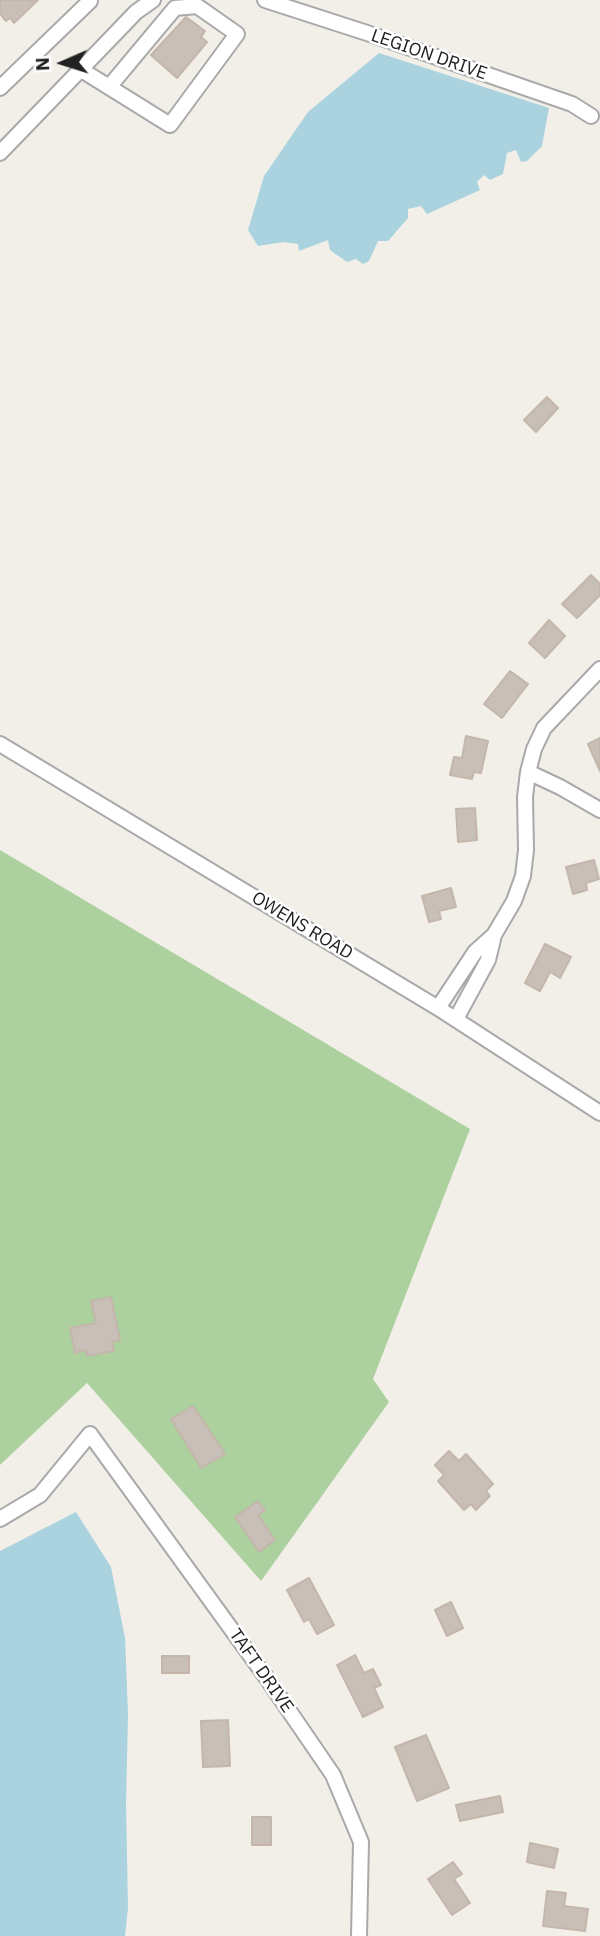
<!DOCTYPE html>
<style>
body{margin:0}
#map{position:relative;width:600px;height:1936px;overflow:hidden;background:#f2efe9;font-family:"IBM Plex Sans",sans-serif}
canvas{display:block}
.north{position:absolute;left:28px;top:28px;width:70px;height:70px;-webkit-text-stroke:5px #fff;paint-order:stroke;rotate:267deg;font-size:19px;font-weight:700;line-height:28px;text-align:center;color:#222}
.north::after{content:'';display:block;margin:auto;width:24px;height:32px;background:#222;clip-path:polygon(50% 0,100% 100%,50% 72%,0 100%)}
</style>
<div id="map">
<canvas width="600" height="1936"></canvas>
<div class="north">N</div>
</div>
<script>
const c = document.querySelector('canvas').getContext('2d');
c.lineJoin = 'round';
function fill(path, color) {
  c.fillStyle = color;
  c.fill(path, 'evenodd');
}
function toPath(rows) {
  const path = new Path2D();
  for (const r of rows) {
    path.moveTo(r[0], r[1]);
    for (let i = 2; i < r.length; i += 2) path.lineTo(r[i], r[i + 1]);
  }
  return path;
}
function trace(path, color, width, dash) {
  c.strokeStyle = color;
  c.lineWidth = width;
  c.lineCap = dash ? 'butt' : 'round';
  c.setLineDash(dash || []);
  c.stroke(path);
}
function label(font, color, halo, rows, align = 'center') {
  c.font = font + ' "IBM Plex Sans",sans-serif';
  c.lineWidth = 5;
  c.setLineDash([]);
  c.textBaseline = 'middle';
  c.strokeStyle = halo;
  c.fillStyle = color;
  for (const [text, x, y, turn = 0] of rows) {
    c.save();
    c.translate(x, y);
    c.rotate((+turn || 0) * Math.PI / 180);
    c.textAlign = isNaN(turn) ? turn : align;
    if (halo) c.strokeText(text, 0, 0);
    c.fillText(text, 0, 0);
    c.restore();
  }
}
fill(toPath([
 [0,850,470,1129,373,1379,389,1402,261,1581,87,1383,0,1465]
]), '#add19e');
fill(toPath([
 [379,53,549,108,542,146,527,161,521,162,516,150,507,153,503,174,490,180,484,175,477,182,480,190,427,214,421,206,408,209,408,218,388,241,378,241,369,261,363,264,356,259,347,262,330,250,328,240,299,251,298,244,283,242,258,246,248,230,264,176,308,112],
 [76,1512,111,1567,125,1638,128,1713,126,1803,128,1908,125,1936,0,1936,0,1551]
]), '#aad3df');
const building = toPath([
 [0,0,38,0,14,23,10,18,6,21,0,14,0,0],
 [186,17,205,31,201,37,207,42,177,78,151,55,186,17],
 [547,397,558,408,536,432,524,420,547,397],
 [591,575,600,584,600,595,577,618,562,604,591,575],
 [549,620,565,636,545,658,529,643,549,620],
 [510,671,528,684,502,718,484,704,510,671],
 [466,736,488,741,481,773,474,772,472,779,450,775,454,757,462,758,466,736],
 [600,738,600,771,588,744,600,738],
 [475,808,477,840,458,842,456,809,475,808],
 [594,860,599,879,586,883,587,890,573,894,566,867,594,860],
 [451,888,456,907,439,911,441,919,429,922,422,896,451,888],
 [545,944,571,957,560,978,550,972,540,991,525,983,545,944],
 [111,1297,120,1340,112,1342,114,1351,87,1356,86,1350,75,1353,70,1328,96,1323,91,1301,111,1297],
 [193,1406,225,1454,201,1468,171,1419,193,1406],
 [449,1451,459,1461,466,1454,493,1484,486,1491,490,1496,476,1510,471,1504,464,1510,438,1481,444,1475,435,1465,449,1451],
 [258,1501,265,1510,258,1515,275,1540,259,1552,235,1517,258,1501],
 [309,1578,334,1625,317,1634,309,1619,304,1622,287,1590,309,1578],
 [451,1602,463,1628,447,1636,435,1610,451,1602],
 [355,1655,364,1673,373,1669,381,1685,374,1688,383,1707,363,1717,337,1665,355,1655],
 [162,1656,189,1656,189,1673,162,1673,162,1656],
 [228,1720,230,1766,203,1767,201,1721,228,1720],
 [426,1735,449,1788,417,1801,395,1747,426,1735],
 [500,1796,503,1812,460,1821,456,1805,500,1796],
 [252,1817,271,1817,271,1845,252,1845,252,1817],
 [530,1843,558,1849,554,1868,527,1862,530,1843],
 [453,1862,462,1874,454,1879,470,1903,452,1915,428,1879,453,1862],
 [547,1891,566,1893,564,1906,588,1909,585,1931,543,1926,547,1891]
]);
fill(building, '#c7bfb8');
trace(building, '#c4b6ab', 2);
const minor = toPath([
 [265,0,367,33,572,104,591,116],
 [80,69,170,125,237,34,197,6,175,8,109,87],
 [0,88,90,1,89,0],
 [0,153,112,37,136,12,153,0],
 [0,744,438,1008,600,1113],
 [528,772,560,787,600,810],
 [438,1008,475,952,494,935],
 [456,1019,488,960,494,935,514,901,523,876,526,850,525,797,528,772,534,749,544,728,600,669],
 [0,1519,40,1495,90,1434,266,1677,333,1775,361,1842,359,1936]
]);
trace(minor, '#a9a9a9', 18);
trace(minor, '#fff', 14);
label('18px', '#222', '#fff', [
 ["LEGION DRIVE",429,55,19],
 ["OWENS ROAD",302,926,31],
 ["TAFT DRIVE",261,1671,55]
]);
</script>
